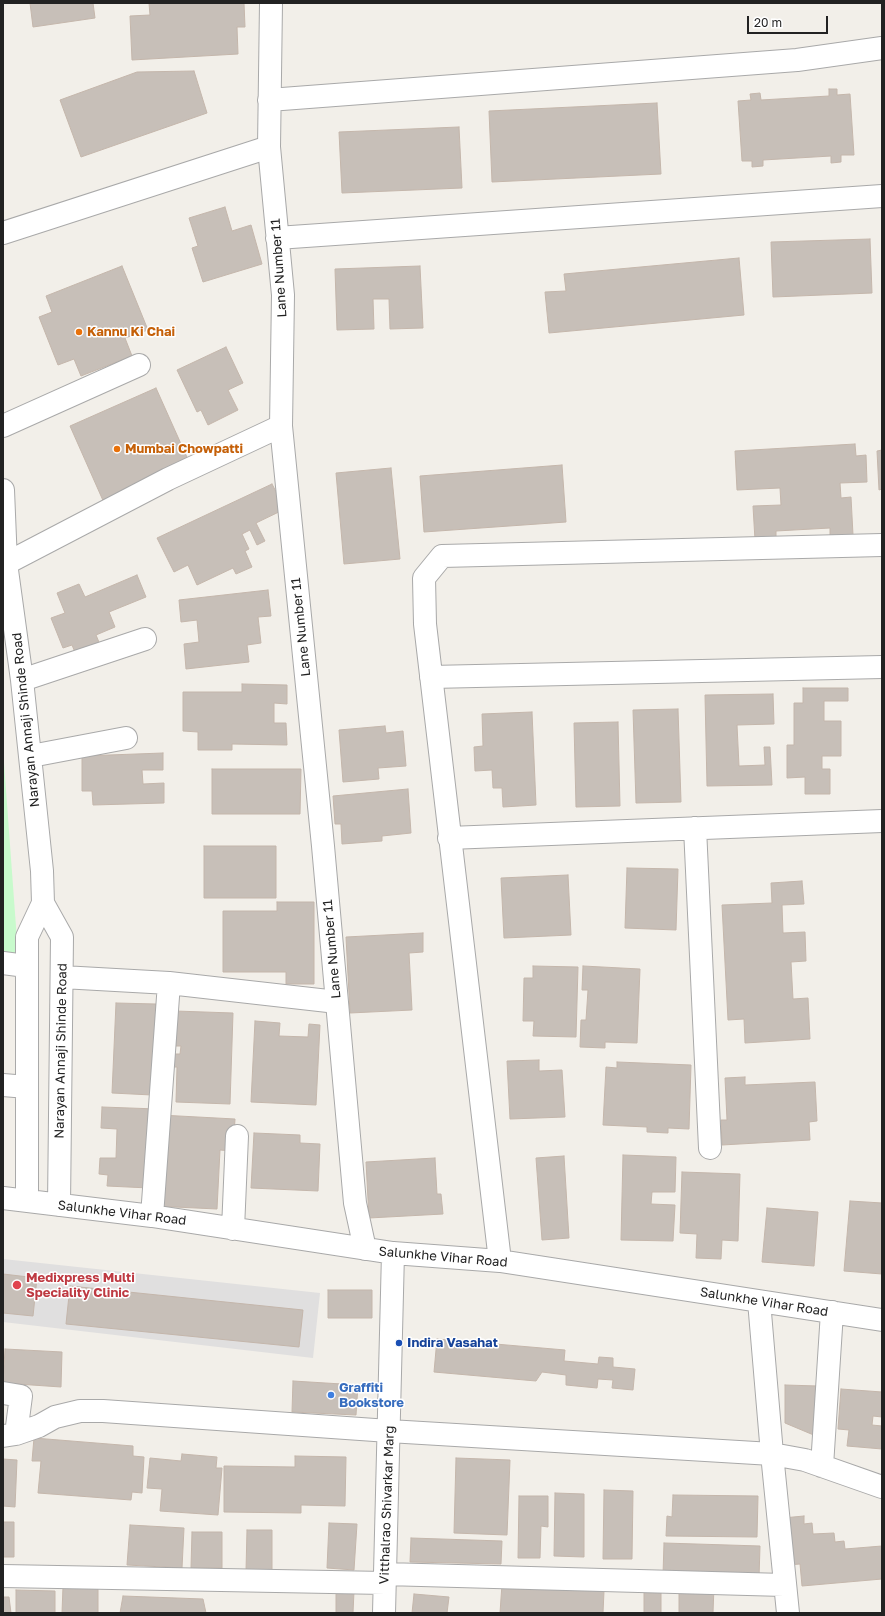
<!DOCTYPE html>
<style>
body{margin:0}
#map{position:relative;width:885px;height:1616px;overflow:hidden;background:#f2efe9;font-family:"Golos Text",sans-serif}
canvas{display:block}
.frame{position:absolute;inset:0;border:4px solid #222;pointer-events:none}
.scale{position:absolute;left:747px;top:16px;width:81px;height:18px;box-sizing:border-box;border:2px solid #222;border-top:0;padding-left:5px;font-size:12px;line-height:14px;white-space:nowrap;color:#222;-webkit-text-stroke:3px #fff;paint-order:stroke}
</style>
<div id="map">
<canvas width="885" height="1616"></canvas>
<div class="frame"></div>
<div class="scale">20 m</div>
</div>
<script>
const c = document.querySelector('canvas').getContext('2d');
c.lineJoin = 'round';
function fill(path, color) {
  c.fillStyle = color;
  c.fill(path, 'evenodd');
}
function toPath(rows) {
  const path = new Path2D();
  for (const r of rows) {
    path.moveTo(r[0], r[1]);
    for (let i = 2; i < r.length; i += 2) path.lineTo(r[i], r[i + 1]);
  }
  return path;
}
function trace(path, color, width, dash) {
  c.strokeStyle = color;
  c.lineWidth = width;
  c.lineCap = dash ? 'butt' : 'round';
  c.setLineDash(dash || []);
  c.stroke(path);
}
function label(font, color, halo, rows, align = 'center') {
  c.font = font + ' "Golos Text",sans-serif';
  c.lineWidth = 3;
  c.setLineDash([]);
  c.textBaseline = 'middle';
  c.strokeStyle = halo;
  c.fillStyle = color;
  for (const [text, x, y, turn = 0] of rows) {
    c.save();
    c.translate(x, y);
    c.rotate((+turn || 0) * Math.PI / 180);
    c.textAlign = isNaN(turn) ? turn : align;
    if (halo) c.strokeText(text, 0, 0);
    c.fillText(text, 0, 0);
    c.restore();
  }
}
fill(toPath([
 [3,1259,320,1293,313,1358,3,1322]
]), '#e0dfdf');
fill(toPath([
 [3,749,18,954,3,951]
]), '#c8facc');
const building = toPath([
 [30,3,93,3,95,18,33,27,30,3],
 [149,3,244,3,245,27,237,27,238,54,132,60,130,16,150,15,149,3],
 [194,71,207,113,81,157,60,100,137,72,194,71],
 [829,89,837,89,837,95,850,94,854,155,841,155,841,162,831,163,831,156,763,160,763,166,752,167,752,161,742,161,738,101,751,100,750,94,760,93,761,100,829,96,829,89],
 [657,103,661,174,492,182,489,111,657,103],
 [459,127,462,188,342,193,339,132,459,127],
 [225,207,232,231,251,225,262,264,203,282,192,248,198,246,189,218,225,207],
 [870,239,872,293,773,297,771,242,870,239],
 [739,258,744,315,549,333,545,292,566,291,564,274,739,258],
 [122,266,148,330,125,338,132,356,81,376,74,359,58,365,39,317,52,312,46,296,122,266],
 [420,266,423,328,390,329,389,299,373,299,374,329,337,330,335,269,420,266],
 [226,347,243,383,228,390,238,410,208,425,201,410,197,412,177,370,226,347],
 [156,388,190,464,105,505,70,426,156,388],
 [855,444,856,456,866,455,867,482,840,483,841,498,851,497,853,535,830,536,830,528,776,531,776,539,755,540,753,506,781,505,780,488,737,490,735,451,855,444],
 [882,450,882,489,879,490,877,451,882,450],
 [562,465,566,522,424,532,420,476,562,465],
 [391,468,400,559,344,564,336,473,391,468],
 [272,484,285,509,256,523,265,541,257,545,250,530,242,534,249,549,245,551,252,567,236,574,233,568,197,585,188,565,174,572,157,538,272,484],
 [137,575,146,597,109,612,115,627,96,635,101,647,77,657,72,645,63,648,51,618,65,613,57,593,79,584,85,597,137,575],
 [268,590,271,616,258,617,261,643,247,645,249,662,186,669,184,644,199,642,197,620,181,622,179,600,268,590],
 [242,684,287,685,287,704,274,703,274,723,286,723,287,745,232,744,232,750,198,750,198,732,183,731,183,692,242,692,242,684],
 [803,688,848,688,848,701,824,701,824,721,841,721,841,756,822,756,822,769,830,769,830,794,805,794,805,777,787,778,787,745,794,745,794,703,803,703,803,688],
 [773,694,774,724,737,725,739,766,765,765,764,747,770,747,772,785,707,786,705,695,773,694],
 [678,709,681,802,636,803,633,710,678,709],
 [532,712,536,805,503,807,502,788,493,788,492,770,475,771,474,747,483,746,482,714,532,712],
 [618,722,620,806,576,807,574,723,618,722],
 [385,726,386,733,403,731,406,766,378,768,379,779,343,782,339,730,385,726],
 [163,753,163,770,142,770,143,784,164,783,164,803,93,805,92,791,82,791,82,756,163,753],
 [212,769,301,769,300,814,212,814,212,769],
 [408,789,411,833,382,836,382,841,342,844,341,824,335,824,333,796,408,789],
 [204,846,276,846,276,898,204,898,204,846],
 [627,868,678,869,676,930,625,928,627,868],
 [568,875,571,935,504,938,501,878,568,875],
 [802,881,804,904,782,905,783,933,805,932,806,961,791,962,793,999,808,998,810,1039,745,1043,744,1019,728,1020,722,905,772,903,771,883,802,881],
 [277,902,314,902,314,984,286,984,286,972,223,972,223,911,277,911,277,902],
 [423,933,423,952,409,953,412,1010,350,1013,346,937,423,933],
 [533,966,578,967,576,1037,533,1036,534,1021,523,1021,524,978,533,978,533,966],
 [583,966,640,969,637,1043,605,1042,605,1048,580,1047,581,1020,586,1020,588,990,582,990,583,966],
 [116,1003,156,1004,152,1095,112,1093,116,1003],
 [175,1011,233,1013,230,1104,176,1102,177,1067,173,1067,173,1054,180,1054,181,1046,174,1046,175,1011],
 [255,1021,280,1023,279,1036,308,1037,309,1024,320,1025,316,1105,251,1102,255,1021],
 [539,1060,539,1071,562,1070,565,1117,510,1119,507,1061,539,1060],
 [617,1062,691,1065,689,1129,668,1128,668,1133,647,1132,647,1127,603,1125,606,1067,617,1068,617,1062],
 [745,1077,745,1085,815,1082,817,1121,809,1122,810,1140,722,1145,721,1120,727,1120,725,1078,745,1077],
 [102,1107,157,1109,149,1188,107,1186,108,1175,99,1174,100,1158,116,1158,117,1129,101,1128,102,1107],
 [160,1115,235,1119,233,1151,220,1150,217,1209,154,1206,160,1115],
 [254,1133,300,1135,300,1143,320,1144,318,1191,251,1188,254,1133],
 [623,1155,676,1157,675,1192,652,1192,651,1204,675,1205,673,1241,621,1240,623,1155],
 [564,1156,569,1238,542,1240,536,1158,564,1156],
 [435,1158,437,1194,441,1194,443,1214,369,1218,366,1162,435,1158],
 [682,1172,740,1174,738,1241,722,1240,721,1259,696,1258,697,1234,680,1233,682,1172],
 [850,1201,882,1203,882,1274,844,1271,850,1201],
 [767,1208,818,1212,814,1266,762,1262,767,1208],
 [3,1274,37,1278,33,1316,3,1313,3,1274],
 [70,1286,303,1310,299,1347,66,1324,70,1286],
 [328,1290,372,1290,372,1318,328,1318,328,1290],
 [437,1339,565,1350,564,1361,598,1364,599,1357,613,1358,613,1367,635,1369,633,1390,612,1388,613,1380,598,1379,597,1388,566,1385,566,1375,542,1372,536,1381,434,1372,437,1339],
 [5,1349,62,1352,61,1387,3,1383,5,1349],
 [293,1381,358,1385,356,1415,292,1412,293,1381],
 [785,1385,818,1386,816,1436,785,1423,785,1385],
 [841,1389,882,1392,882,1417,873,1416,872,1425,882,1426,882,1449,847,1446,849,1430,838,1429,841,1389],
 [34,1438,133,1446,133,1456,144,1457,142,1493,132,1492,131,1500,38,1493,41,1461,32,1461,34,1438],
 [182,1454,217,1457,216,1468,222,1468,218,1515,160,1511,162,1489,147,1488,150,1458,181,1461,182,1454],
 [295,1456,346,1457,345,1506,301,1505,301,1513,224,1512,224,1466,295,1467,295,1456],
 [456,1458,510,1460,507,1535,454,1533,456,1458],
 [3,1459,17,1460,15,1507,3,1506,3,1459],
 [604,1490,633,1491,632,1559,603,1559,604,1490],
 [555,1493,584,1494,584,1557,554,1556,555,1493],
 [673,1495,758,1496,757,1537,666,1536,667,1516,672,1517,673,1495],
 [519,1496,548,1496,548,1527,541,1526,540,1558,518,1558,519,1496],
 [804,1516,804,1524,812,1523,813,1534,834,1533,835,1542,844,1541,845,1549,882,1546,882,1579,802,1586,800,1564,787,1565,783,1518,804,1516],
 [3,1522,14,1522,14,1557,3,1557,3,1522],
 [329,1523,357,1524,354,1570,327,1568,329,1523],
 [130,1525,184,1528,182,1568,127,1565,130,1525],
 [247,1530,272,1530,272,1571,246,1571,247,1530],
 [192,1532,222,1532,222,1568,191,1568,192,1532],
 [411,1538,502,1541,501,1564,410,1562,411,1538],
 [664,1543,760,1546,759,1578,663,1575,664,1543],
 [502,1584,604,1591,603,1613,500,1613,502,1584],
 [679,1586,714,1586,713,1613,679,1613,679,1586],
 [63,1587,98,1588,98,1613,62,1613,63,1587],
 [644,1587,661,1587,661,1613,644,1613,644,1587],
 [16,1590,55,1591,55,1613,16,1613,16,1590],
 [336,1590,354,1591,353,1613,336,1613,336,1590],
 [414,1594,449,1597,447,1613,412,1613,414,1594],
 [123,1596,203,1599,206,1613,120,1613,123,1596],
 [3,1597,9,1597,11,1613,3,1613,3,1597]
]);
fill(building, '#c7bfb8');
trace(building, '#c4b6ab', 1);
const minor = toPath([
 [271,3,269,147,283,295,281,426,323,846,355,1203,365,1249],
 [269,100,797,60,882,48],
 [3,233,269,147],
 [277,238,882,196],
 [3,426,139,365],
 [3,490,6,563,22,680,42,871,43,903,27,937,27,1201],
 [3,565,168,479,281,426],
 [431,677,882,667],
 [22,680,145,639],
 [31,756,126,738],
 [695,828,710,1148],
 [449,838,882,821],
 [43,903,62,937,59,1205],
 [3,963,26,966],
 [62,977,169,983,337,1002],
 [3,1085,27,1087],
 [3,1198,152,1216,393,1253,500,1261,882,1320],
 [152,1216,169,983],
 [233,1229,237,1136],
 [500,1261,425,624,424,578,442,556,882,545],
 [759,1301,772,1454,788,1613],
 [3,1393,21,1396,16,1434],
 [3,1436,16,1434,39,1426,55,1417,80,1411,103,1411,389,1431,772,1454,805,1460,882,1487],
 [822,1466,832,1312],
 [385,1574,784,1585],
 [3,1576,385,1583],
 [384,1613,393,1253]
]);
trace(minor, '#a9a9a9', 24);
trace(minor, '#fff', 22);
for (const [x, y, r, color] of [
 [79,332,4,"#e8710a"],
 [117,449,4,"#e8710a"],
 [17,1285,5,"#e0444e"],
 [399,1343,4,"#1a4fb4"],
 [331,1395,4,"#3f7fe0"]
]) {
  const dot = new Path2D();
  dot.arc(x, y, r, 0, 2 * Math.PI);
  c.fillStyle = color;
  c.fill(dot);
  trace(dot, '#fff', 1.5);
}
label('13px', '#222', '#fff', [
 ["Lane Number 11",279,268,-94],
 ["Lane Number 11",301,627,-96],
 ["Narayan Annaji Shinde Road",26,720,-96],
 ["Lane Number 11",332,949,-95],
 ["Narayan Annaji Shinde Road",61,1051,-89],
 ["Salunkhe Vihar Road",122,1213,7],
 ["Salunkhe Vihar Road",443,1257,5],
 ["Salunkhe Vihar Road",764,1302,9],
 ["Vitthalrao Shivarkar Marg",387,1505,-88]
]);
label('bold 13px', '#c56008', '#fff', [
 ["Kannu Ki Chai",87,332],
 ["Mumbai Chowpatti",125,449]
], 'left');
label('bold 13px', '#be3a42', '#fff', [
 ["Medixpress Multi",26,1278],
 ["Speciality Clinic",26,1293]
], 'left');
label('bold 13px', '#164399', '#fff', [
 ["Indira Vasahat",407,1343]
], 'left');
label('bold 13px', '#366cbe', '#fff', [
 ["Graffiti",339,1388],
 ["Bookstore",339,1403]
], 'left');
</script>
